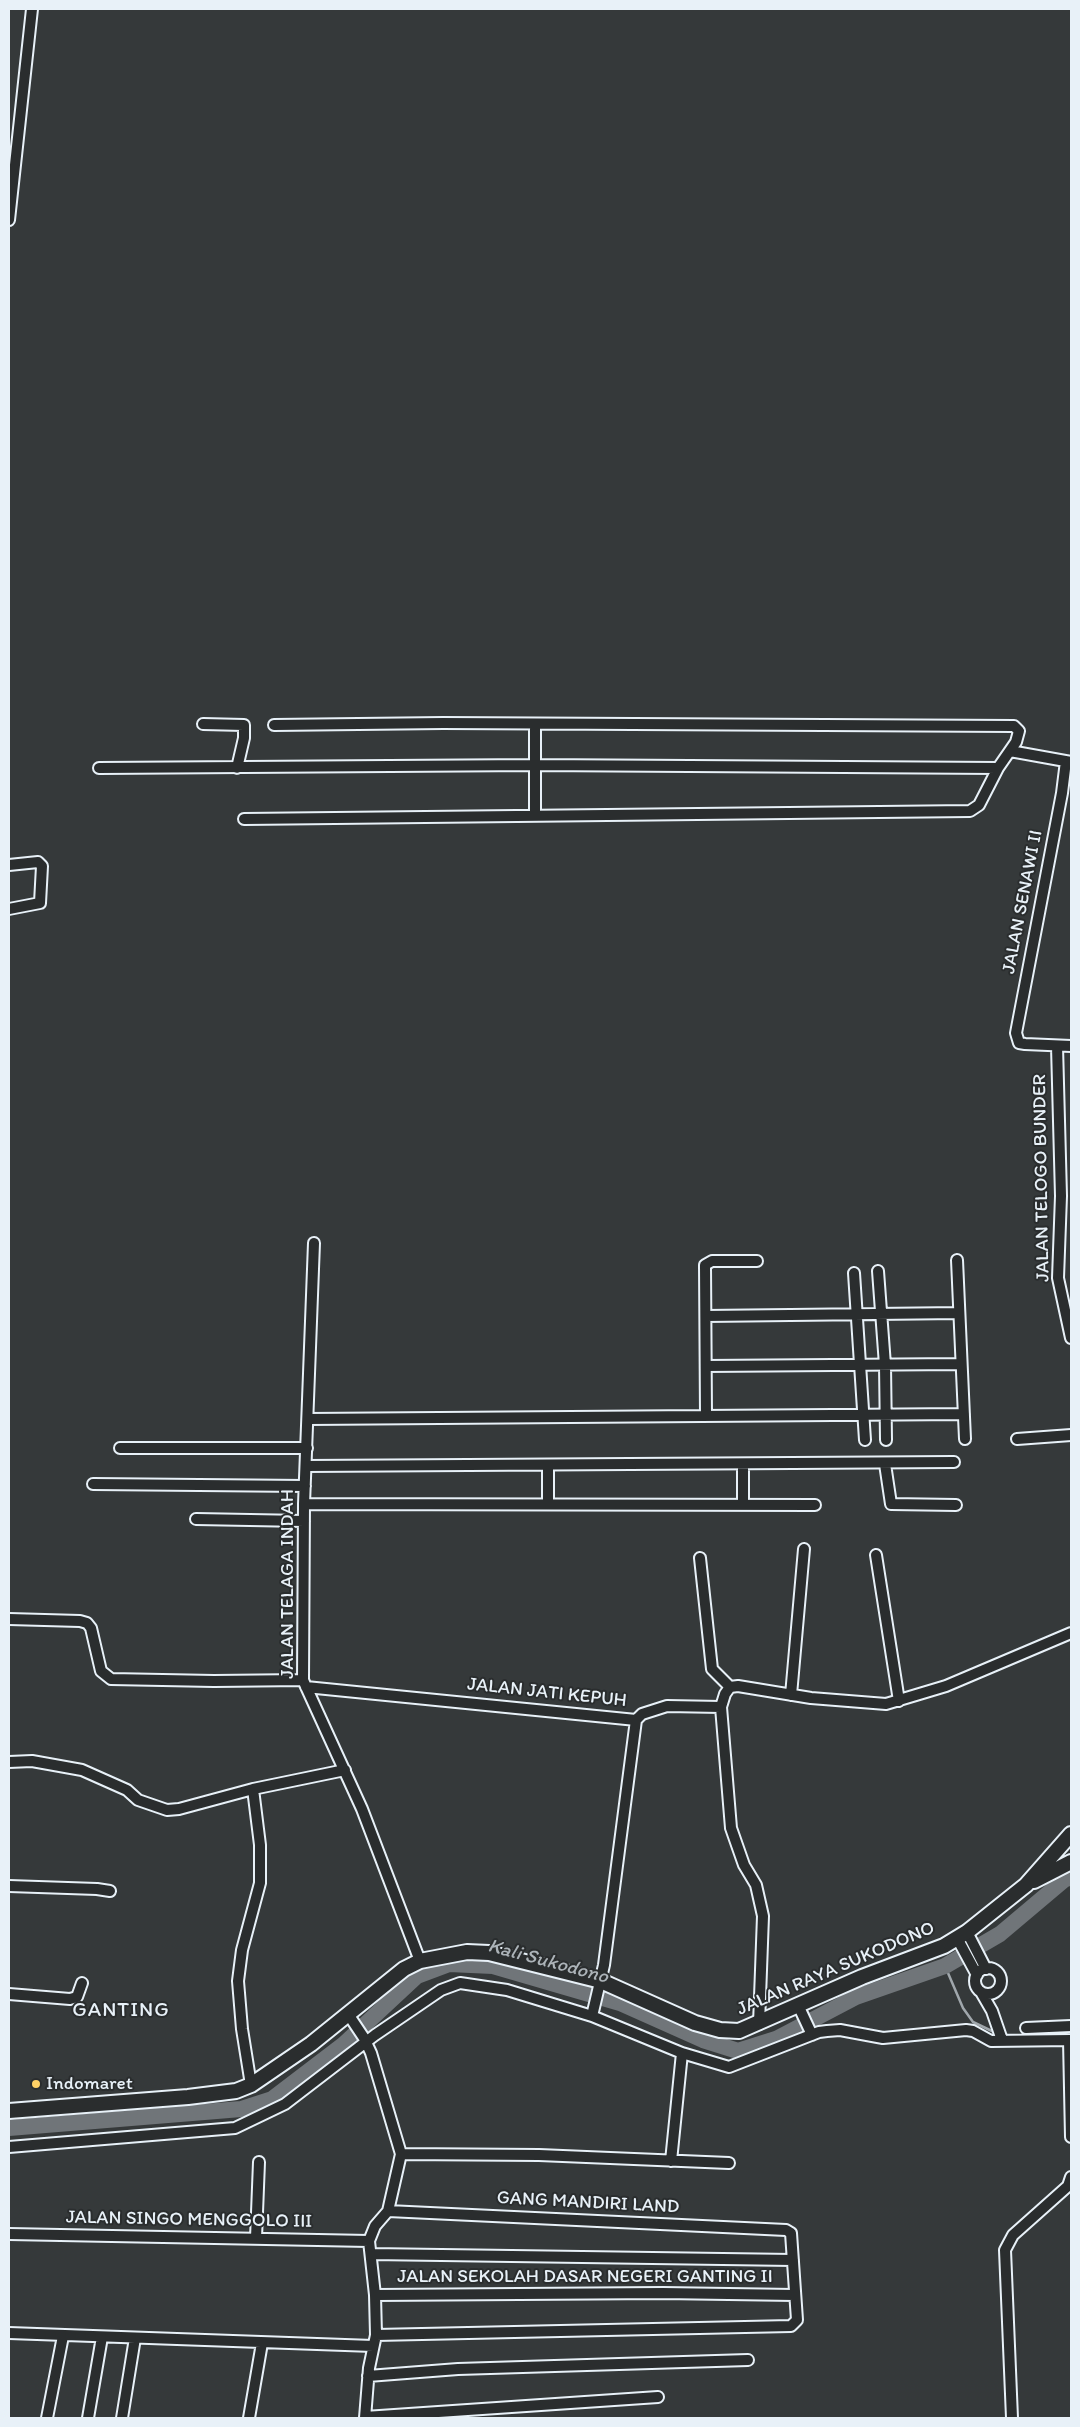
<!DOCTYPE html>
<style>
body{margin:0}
#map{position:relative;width:1080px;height:2427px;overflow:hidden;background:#35393a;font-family:Itim,sans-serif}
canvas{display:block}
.frame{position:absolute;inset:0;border:10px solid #e8f1f8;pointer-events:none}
</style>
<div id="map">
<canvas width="1080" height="2427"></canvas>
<div class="frame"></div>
</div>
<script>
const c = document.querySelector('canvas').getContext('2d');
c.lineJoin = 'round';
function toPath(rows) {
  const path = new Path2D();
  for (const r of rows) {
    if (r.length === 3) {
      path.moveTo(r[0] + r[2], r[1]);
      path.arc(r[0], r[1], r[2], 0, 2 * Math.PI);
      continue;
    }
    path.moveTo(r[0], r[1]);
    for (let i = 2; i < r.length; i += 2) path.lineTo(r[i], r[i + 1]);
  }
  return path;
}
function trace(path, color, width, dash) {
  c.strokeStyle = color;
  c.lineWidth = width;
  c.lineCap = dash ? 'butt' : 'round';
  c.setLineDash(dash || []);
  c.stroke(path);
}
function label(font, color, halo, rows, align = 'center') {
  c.font = font + ' Itim,sans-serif';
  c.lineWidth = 4;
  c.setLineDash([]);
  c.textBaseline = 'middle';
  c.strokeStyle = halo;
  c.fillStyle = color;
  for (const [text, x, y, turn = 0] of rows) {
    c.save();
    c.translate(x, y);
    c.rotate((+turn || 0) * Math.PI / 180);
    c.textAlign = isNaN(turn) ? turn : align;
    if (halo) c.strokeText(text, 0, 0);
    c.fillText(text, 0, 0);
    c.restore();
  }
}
trace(toPath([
 [945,1966,963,2008,973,2022,996,2033]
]), '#a0a7ac', 2.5);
trace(toPath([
 [9,2128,241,2109,272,2099,344,2044,417,1976,449,1964,493,1966,620,2003,703,2040,738,2051,776,2039,856,1997,945,1966,1000,1934,1064,1880,1071,1877]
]), '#707579', 16);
const minor = toPath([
 [9,220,32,9],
 [203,724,244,725,244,738,237,768],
 [535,724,535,816],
 [1010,751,1071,762],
 [1066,761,1062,793,1016,1033,1019,1043,1025,1044,1071,1046],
 [99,768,535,765,998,768],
 [244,819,970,811,979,805,998,768,1016,742,1019,731,1014,726,443,723,274,725],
 [9,865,38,862,42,866,40,903,9,909],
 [1057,1046,1061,1196,1058,1278,1071,1338],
 [314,1243,304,1504,303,1680,362,1809,420,1961],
 [957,1260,965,1439],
 [878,1271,885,1365,886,1440],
 [854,1273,865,1440],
 [706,1316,959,1313],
 [706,1366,960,1364],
 [706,1416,705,1265,712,1261,757,1261],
 [308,1419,964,1414],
 [1017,1439,1071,1435],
 [120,1448,307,1448],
 [885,1464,891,1504,956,1505],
 [548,1465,548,1504],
 [306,1466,954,1462],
 [93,1484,305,1486],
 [304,1504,815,1505],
 [743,1505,743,1464],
 [196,1519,304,1521],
 [876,1555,899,1701],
 [700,1558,712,1669,730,1687],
 [9,1619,80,1621,87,1623,91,1628,101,1671,111,1679,214,1681,303,1680],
 [306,1687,636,1720],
 [791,1695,804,1549],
 [9,1762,32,1761,82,1770,127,1790,138,1800,167,1810,179,1809,253,1789,345,1770],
 [9,1886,97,1889,110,1891],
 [967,1932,986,1969],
 [957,1938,977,1975],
 [988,1981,13],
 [981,1992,992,2011,1002,2040],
 [9,1994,70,1999,77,1997,82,1983],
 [798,2005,812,2035],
 [348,2014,364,2038,371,2053,401,2154,388,2211,375,2226,369,2241,375,2295,376,2335,369,2368,365,2418],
 [592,2016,604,1965,636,1720,642,1714,667,1706,721,1707],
 [759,2024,763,1916,756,1885,744,1865,731,1828,721,1707,725,1694,730,1687,738,1686,811,1698,886,1704,946,1686,1071,1633],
 [1026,2028,1071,2026],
 [1069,2040,1071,2137],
 [251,2085,242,2029,238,1981,242,1950,260,1883,260,1845,253,1789],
 [9,2147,235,2128,285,2104,375,2035,441,1990,460,1983,507,1990,592,2016,682,2053,729,2067,819,2032,827,2031,840,2030,883,2038,966,2030,973,2031,991,2041,1071,2040],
 [401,2154,539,2155,729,2163],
 [671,2161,682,2053],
 [9,2234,369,2241],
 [256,2238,259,2162],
 [371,2254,793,2260],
 [375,2295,663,2293,794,2295],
 [9,2333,373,2346],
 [376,2335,791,2326,797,2320,791,2233,786,2230,388,2211],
 [368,2376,458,2369,748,2360],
 [365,2417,658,2397],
 [47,2418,63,2336],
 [88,2418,102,2337],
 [122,2418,135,2338],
 [249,2418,262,2343],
 [1012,2418,1005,2250,1013,2235,1068,2186,1071,2177]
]);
const major = toPath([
 [1034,1881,1071,1862],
 [9,2111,188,2097,236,2091,251,2085,311,2044,404,1969,420,1961,467,1952,489,1953,601,1981,695,2023,720,2030,739,2031,862,1977,944,1946,967,1932,1026,1885,1071,1834]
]);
trace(minor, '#e8f1f8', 14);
trace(major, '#e8f1f8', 18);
trace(minor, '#2a2d2e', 10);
trace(major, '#2a2d2e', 14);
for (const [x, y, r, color] of [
 [36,2084,5,"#ffd166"]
]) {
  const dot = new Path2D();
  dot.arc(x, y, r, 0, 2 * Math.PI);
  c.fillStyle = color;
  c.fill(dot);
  trace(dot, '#2a2d2e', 2);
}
label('19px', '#e8f1f8', '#2a2d2e', [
 ["JALAN SENAWI II",1023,902,-79],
 ["JALAN TELOGO BUNDER",1042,1178,-91],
 ["JALAN TELAGA INDAH",288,1584,-90],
 ["JALAN JATI KEPUH",547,1693,6],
 ["JALAN RAYA SUKODONO",836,1969,-23],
 ["GANG MANDIRI LAND",588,2203,3],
 ["JALAN SINGO MENGGOLO III",189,2220,1],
 ["JALAN SEKOLAH DASAR NEGERI GANTING II",585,2277]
]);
label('19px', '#e8f1f8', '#2a2d2e', [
 ["Indomaret",46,2084]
], 'left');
label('italic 20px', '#acb3b8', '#2a2d2e', [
 ["Kali Sukodono",548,1962,15]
]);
c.letterSpacing = '1px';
label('21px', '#e8f1f8', '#2a2d2e', [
 ["GANTING",121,2011]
]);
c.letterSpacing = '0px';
</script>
